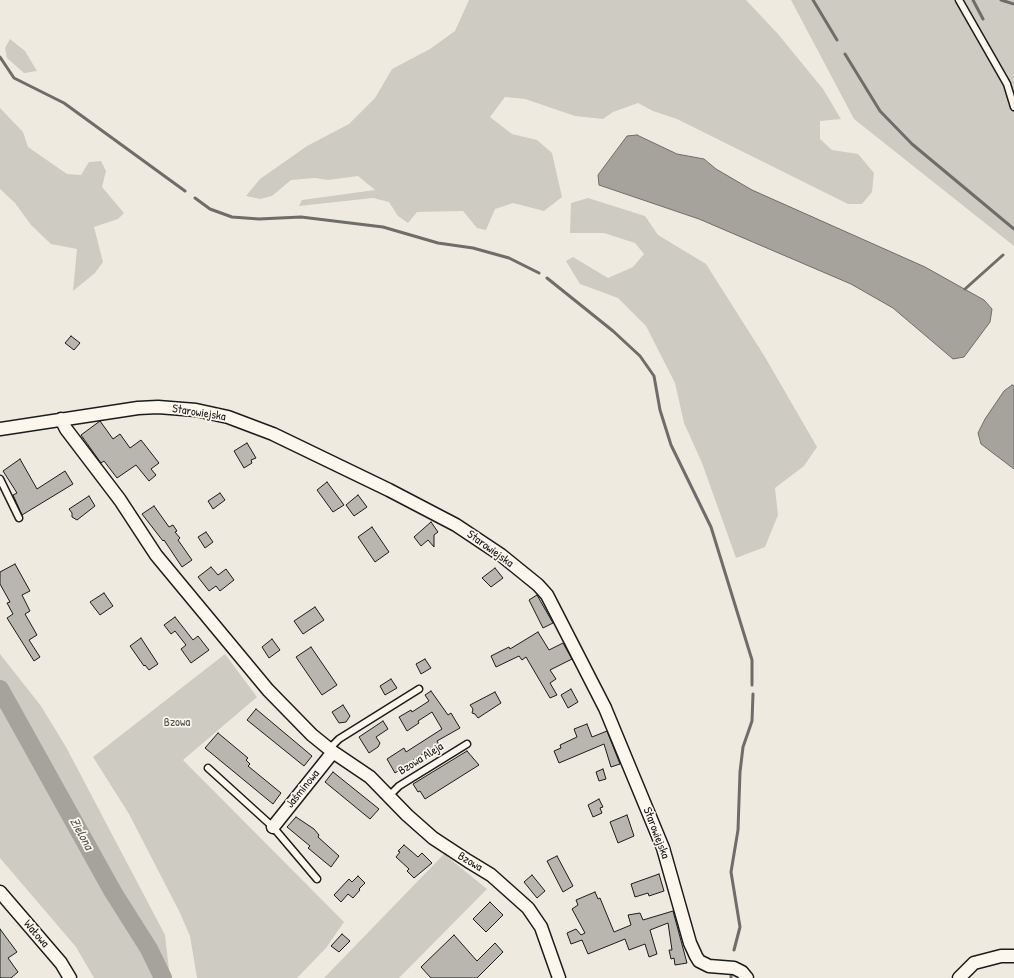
<!DOCTYPE html>
<meta charset="utf-8">
<style>
body{margin:0}
canvas{display:block;background:#eeeadf}
</style>
<canvas width="1014" height="978"></canvas>
<script>
const c = document.querySelector('canvas').getContext('2d');
c.lineJoin = 'round';
function fill(path, color) {
  c.fillStyle = color;
  c.fill(path, 'evenodd');
}
function toPath(rows) {
  const path = new Path2D();
  for (const r of rows) {
    path.moveTo(r[0], r[1]);
    for (let i = 2; i < r.length; i += 2) path.lineTo(r[i], r[i + 1]);
  }
  return path;
}
function trace(path, color, width, dash) {
  c.strokeStyle = color;
  c.lineWidth = width;
  c.lineCap = dash ? 'butt' : 'round';
  c.setLineDash(dash || []);
  c.stroke(path);
}
function label(font, color, halo, rows, align = 'center') {
  c.font = font + ' "Patrick Hand",sans-serif';
  c.lineWidth = 3.5;
  c.setLineDash([]);
  c.textBaseline = 'middle';
  c.strokeStyle = halo;
  c.fillStyle = color;
  for (const [text, x, y, turn = 0] of rows) {
    c.save();
    c.translate(x, y);
    c.rotate((+turn || 0) * Math.PI / 180);
    c.textAlign = isNaN(turn) ? turn : align;
    if (halo) c.strokeText(text, 0, 0);
    c.fillText(text, 0, 0);
    c.restore();
  }
}
fill(toPath([
 [469,0,746,0,778,34,823,89,841,119,820,121,820,139,832,150,858,154,874,173,872,192,862,204,848,204,677,119,653,111,638,103,613,112,603,119,575,116,525,99,505,97,490,117,512,134,537,140,552,153,562,197,544,211,513,203,495,209,486,230,477,228,463,211,417,212,408,223,398,216,389,202,373,198,299,206,302,200,375,190,358,176,328,180,315,178,291,180,272,196,260,199,246,196,260,179,307,146,349,124,375,98,392,69,430,49,455,31],
 [791,0,1014,0,1014,246,854,119],
 [10,39,25,51,37,71,24,73,7,58,5,48],
 [0,108,23,132,28,147,67,174,81,175,89,162,101,161,106,171,102,187,124,213,118,219,94,227,103,262,95,273,73,291,77,249,51,244,31,225,15,203,0,189],
 [588,198,645,216,658,235,706,264,765,357,817,447,804,466,775,488,778,515,765,547,736,558,702,463,684,423,675,383,646,326,618,298,580,284,566,261,573,257,608,278,633,267,644,254,635,243,604,233,570,233,571,203],
 [0,654,41,706,66,747,165,935,170,978,94,978,76,947,0,858],
 [225,654,257,697,183,760,344,922,326,948,297,978,197,978,190,936,179,911,129,814,93,757],
 [444,854,487,889,399,978,324,978]
]), '#ceccc2');
const water = toPath([
 [637,135,677,154,704,159,716,169,752,190,925,267,984,300,992,309,990,322,964,357,953,359,893,308,851,284,699,219,599,185,598,175,627,136,637,135],
 [1012,385,1014,386,1014,469,981,444,978,433,985,419,1004,391,1012,385]
]);
fill(water, '#a6a39d');
trace(water, '#6f6d69', 1);
trace(toPath([
 [813,0,837,40],
 [973,0,983,19],
 [1001,0,1014,4],
 [845,54,880,111,912,144,1014,229],
 [0,57,14,78,64,103,185,191],
 [195,198,210,209,232,217,259,219,301,217,383,227,438,243,473,248,509,258,539,273],
 [547,278,613,331,640,356,654,376,660,410,671,445,711,527,752,660,752,685],
 [965,289,1003,255],
 [734,950,740,927,731,872,738,830,740,772,743,747,752,721,753,694],
 [731,976,731,978]
]), '#6f6d69', 3);
trace(toPath([
 [0,689,113,892,149,949,163,978]
]), '#a6a39d', 18);
const building = toPath([
 [71,336,80,343,74,350,65,343,71,336],
 [100,421,113,439,120,434,130,448,141,440,159,463,151,469,156,475,149,481,136,465,117,478,104,461,101,463,81,435,100,421],
 [247,443,256,458,251,460,252,463,244,468,234,451,247,443],
 [20,459,37,489,65,471,73,484,22,515,13,495,17,493,3,471,20,459],
 [327,482,344,505,333,512,317,490,327,482],
 [220,493,225,500,213,509,208,501,220,493],
 [358,495,367,507,354,516,346,505,358,495],
 [89,496,95,506,77,520,72,517,72,513,69,509,89,496],
 [154,506,169,527,173,525,177,531,175,532,180,538,178,540,192,560,182,567,164,540,163,541,142,514,154,506],
 [431,522,438,532,434,535,434,547,428,540,421,546,414,537,431,522],
 [372,527,389,552,375,562,358,537,372,527],
 [206,532,213,542,205,548,198,537,206,532],
 [15,564,30,591,22,595,30,611,25,614,37,635,29,640,40,657,34,661,7,618,13,614,7,603,10,602,0,584,0,572,15,564],
 [211,567,218,575,226,569,234,580,220,591,216,586,209,591,198,577,211,567],
 [495,568,503,578,491,587,482,578,495,568],
 [104,593,113,606,100,615,90,602,104,593],
 [537,595,553,623,543,628,529,600,537,595],
 [315,607,324,620,303,634,294,621,315,607],
 [175,617,193,640,198,636,209,650,191,663,181,649,186,645,175,631,171,634,164,625,175,617],
 [538,632,549,650,563,643,572,659,550,670,556,679,550,683,557,695,550,698,526,657,522,660,519,656,496,667,491,656,509,647,510,649,538,632],
 [141,638,158,664,149,670,145,665,144,666,130,646,141,638],
 [272,639,280,650,269,658,262,647,272,639],
 [311,647,337,685,322,695,296,657,311,647],
 [425,659,431,668,421,674,416,664,425,659],
 [391,679,397,688,385,695,380,686,391,679],
 [571,689,578,702,568,708,561,695,571,689],
 [431,691,448,715,451,713,460,728,437,741,439,745,411,761,412,762,395,773,387,759,404,748,406,752,442,729,432,712,418,721,419,723,407,731,399,717,411,710,412,712,429,701,425,695,431,691],
 [495,692,501,703,478,718,475,714,472,713,473,709,470,705,495,692],
 [343,705,350,716,346,722,339,723,332,712,343,705],
 [256,709,312,756,304,766,247,720,256,709],
 [383,721,388,729,376,737,380,743,378,747,369,753,359,737,383,721],
 [587,724,592,737,607,731,620,764,611,767,604,744,559,763,554,751,561,748,560,745,577,737,574,729,587,724],
 [218,733,248,758,246,760,250,764,248,766,281,793,273,804,205,748,218,733],
 [467,751,479,765,425,799,420,791,418,792,413,784,467,751],
 [603,769,606,779,599,781,596,772,603,769],
 [333,772,379,809,370,819,325,782,333,772],
 [599,799,603,807,600,808,602,813,593,817,588,805,599,799],
 [627,815,634,836,618,843,610,822,627,815],
 [296,817,314,829,319,835,318,837,339,856,331,867,308,848,310,846,287,827,296,817],
 [404,845,418,857,422,853,432,863,414,878,407,871,409,869,396,857,400,852,398,851,404,845],
 [557,856,573,886,563,892,547,861,557,856],
 [659,874,664,891,649,896,648,893,635,897,631,884,659,874],
 [532,875,545,891,537,898,524,882,532,875],
 [358,876,365,883,359,889,360,890,353,898,348,894,341,902,334,895,349,879,352,882,358,876],
 [595,892,598,899,600,898,614,932,631,925,628,915,640,913,643,920,673,911,687,963,675,965,674,958,671,959,669,950,672,950,668,923,650,930,657,954,649,957,645,944,629,950,625,939,588,954,582,940,571,944,567,933,576,929,581,935,585,933,572,909,578,905,576,900,595,892],
 [490,902,503,915,486,932,473,919,490,902],
 [0,929,17,952,8,958,18,972,11,978,0,978,0,929],
 [342,934,350,941,339,952,331,946,342,934],
 [454,935,477,961,495,943,503,952,477,978,431,978,421,967,454,935]
]);
fill(building, '#b9b6af');
trace(building, '#1c1c1c', 1);
const lane = toPath([
 [959,0,1007,84,1014,107],
 [0,479,19,518],
 [329,749,339,739,419,689],
 [208,768,273,827,317,879],
 [389,796,399,786,467,744]
]);
const street = toPath([
 [61,419,66,429,120,500,156,555,268,690,312,735,333,752,370,777,407,815,433,838,468,861,491,875,528,908,541,927,559,978],
 [0,429,138,408,158,407,196,410,228,417,273,434,389,490,456,525,501,555,538,585,547,595,605,708,663,848,690,943,696,956,699,961,709,966,734,968,742,972,747,978],
 [273,827,333,752],
 [0,892,61,963,70,978],
 [959,978,974,963,1001,956,1014,956]
]);
trace(lane, '#1c1c1c', 9);
trace(street, '#1c1c1c', 15);
trace(lane, '#fbf7ec', 6);
trace(street, '#fbf7ec', 12);
label('12px', '#1c1c1c', '#fbf7ec', [
 ["Starowiejska",199,413,9],
 ["Starowiejska",490,549,36],
 ["Bzowa Aleja",421,759,-32],
 ["Jaśminowa",303,789,-51],
 ["Starowiejska",656,833,69],
 ["Bzowa",470,862,31],
 ["Wałowa",36,934,49]
]);
label('12px', '#51514e', '#fbf7ec', [
 ["Bzowa",177,723]
]);
label('italic 13px', '#5a5956', '#fbf7ec', [
 ["Zielona",81,834,61]
]);
</script>
